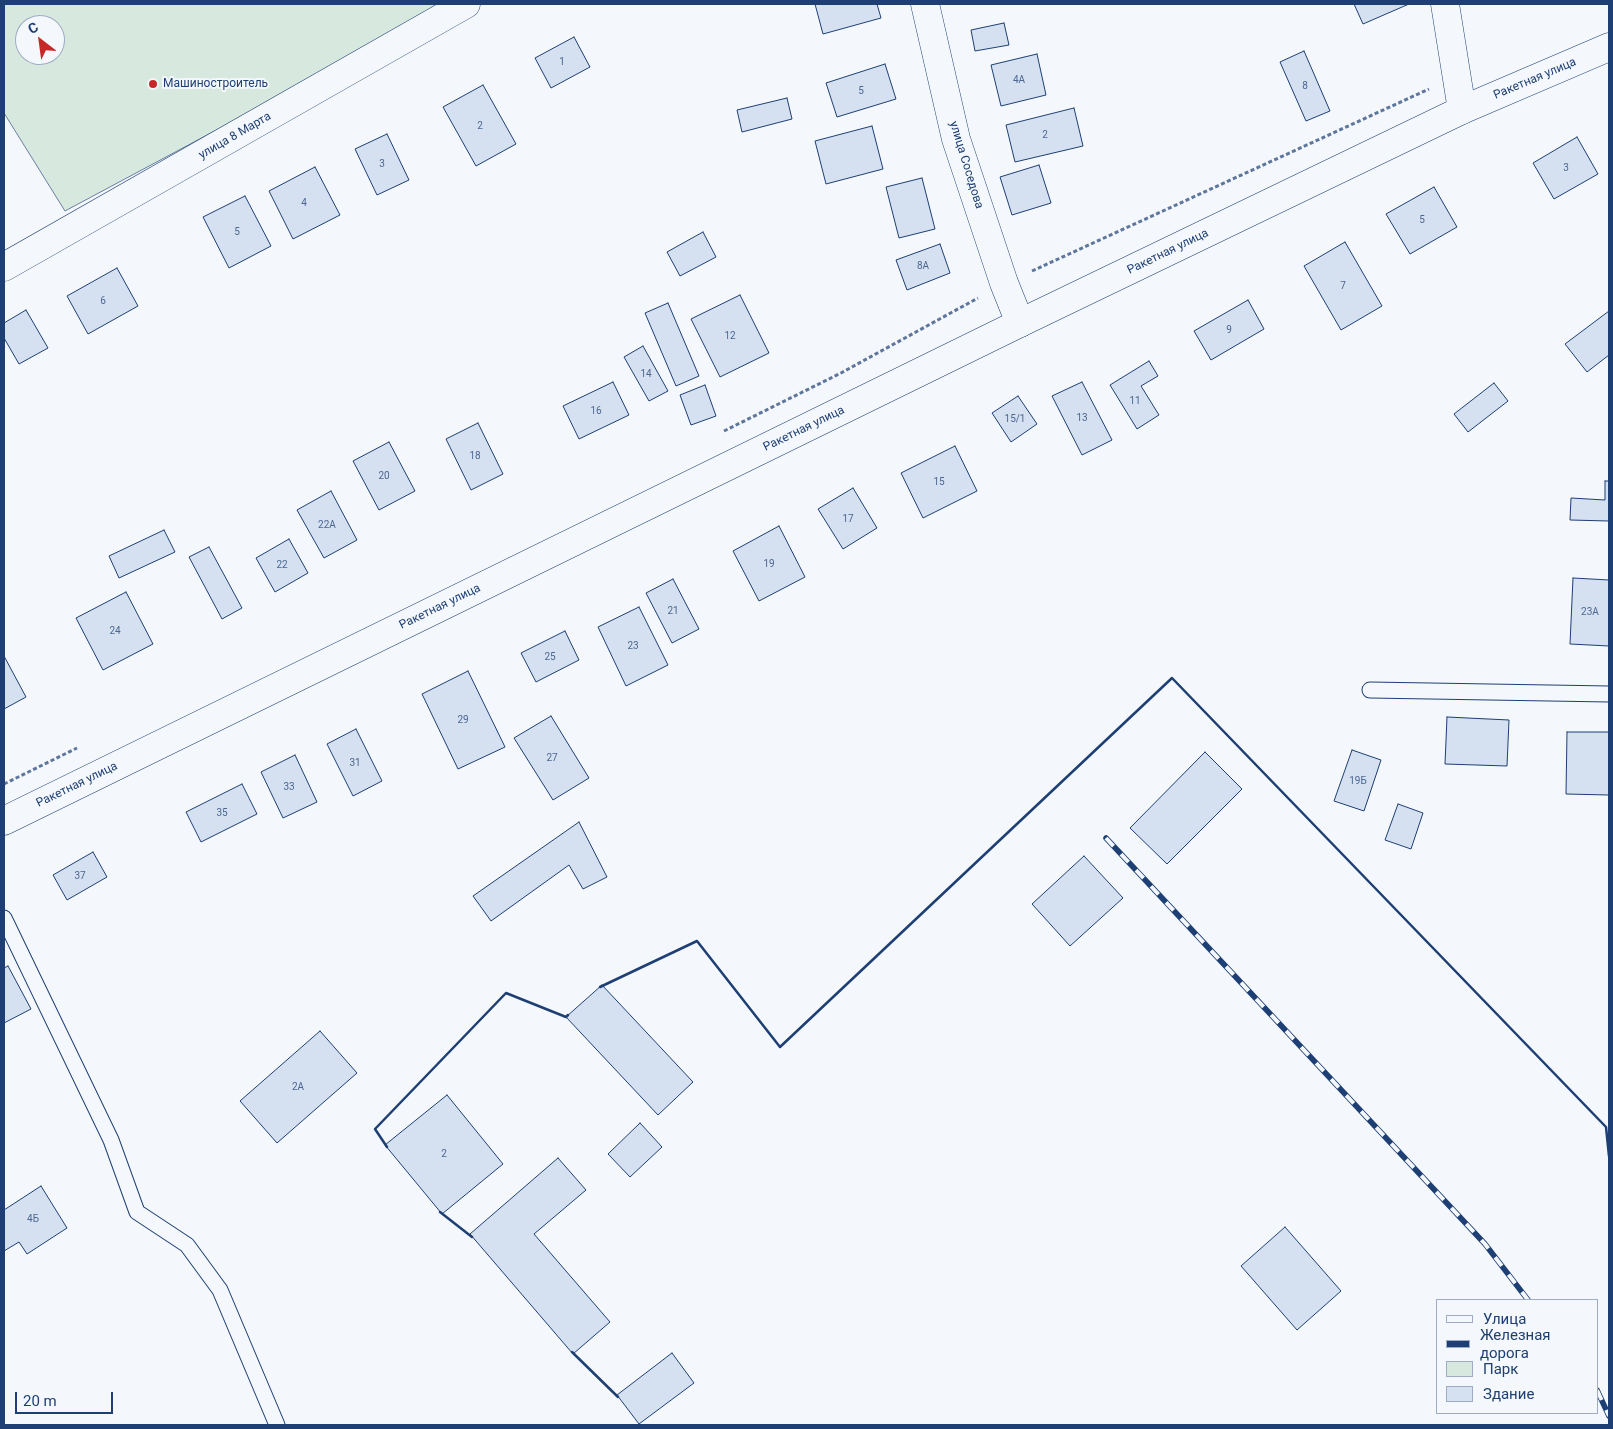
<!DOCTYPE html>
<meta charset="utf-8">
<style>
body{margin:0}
#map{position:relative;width:1613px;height:1429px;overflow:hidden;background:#f4f7fb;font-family:Roboto,sans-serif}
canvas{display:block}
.frame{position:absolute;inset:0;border:5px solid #1d3f73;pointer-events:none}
.legend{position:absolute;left:1436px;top:1299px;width:162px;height:115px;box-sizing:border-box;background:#f4f7fb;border:1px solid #9eadc5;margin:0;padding:6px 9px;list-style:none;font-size:15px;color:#1d3f73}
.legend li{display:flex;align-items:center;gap:10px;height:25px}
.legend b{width:25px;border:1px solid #9eadc5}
.north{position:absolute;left:15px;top:15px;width:50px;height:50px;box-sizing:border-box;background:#f4f7fb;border:1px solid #9eadc5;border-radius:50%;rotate:330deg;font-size:14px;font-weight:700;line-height:20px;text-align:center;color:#1d3f73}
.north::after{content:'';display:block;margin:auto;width:18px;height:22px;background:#c62828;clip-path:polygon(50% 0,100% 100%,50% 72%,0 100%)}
.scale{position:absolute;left:15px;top:1392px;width:98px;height:22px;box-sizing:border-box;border:2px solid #1d3f73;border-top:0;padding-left:6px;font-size:15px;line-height:18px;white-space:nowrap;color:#1d3f73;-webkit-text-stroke:4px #f4f7fb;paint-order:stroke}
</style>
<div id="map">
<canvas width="1613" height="1429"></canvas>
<div class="frame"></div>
<ul class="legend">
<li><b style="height:6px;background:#f4f7fb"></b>Улица</li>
<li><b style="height:6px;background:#1d3f73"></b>Железная дорога</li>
<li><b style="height:14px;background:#d7e8df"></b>Парк</li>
<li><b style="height:14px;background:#d5e0f0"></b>Здание</li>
</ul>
<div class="north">С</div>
<div class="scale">20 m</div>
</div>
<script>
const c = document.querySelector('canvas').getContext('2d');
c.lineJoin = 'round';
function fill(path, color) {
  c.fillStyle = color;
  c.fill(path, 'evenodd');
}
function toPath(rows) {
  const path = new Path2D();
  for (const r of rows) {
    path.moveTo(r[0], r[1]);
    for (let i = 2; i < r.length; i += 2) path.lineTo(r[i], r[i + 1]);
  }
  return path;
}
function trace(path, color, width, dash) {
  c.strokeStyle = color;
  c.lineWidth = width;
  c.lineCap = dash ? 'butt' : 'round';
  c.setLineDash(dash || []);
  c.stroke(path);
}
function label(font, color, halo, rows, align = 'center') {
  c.font = font + ' Roboto,sans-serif';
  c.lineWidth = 4;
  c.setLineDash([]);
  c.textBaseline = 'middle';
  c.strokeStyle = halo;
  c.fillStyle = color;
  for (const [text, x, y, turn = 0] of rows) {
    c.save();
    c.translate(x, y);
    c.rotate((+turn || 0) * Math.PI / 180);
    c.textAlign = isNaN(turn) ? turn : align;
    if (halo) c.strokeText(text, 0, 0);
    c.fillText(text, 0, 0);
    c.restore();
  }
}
const green = toPath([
 [4,4,452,4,65,211,4,113,4,4],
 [25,25,55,25,55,55,25,55,25,25]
]);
fill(green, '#d7e8df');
trace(green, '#687fa3', 1);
const building = toPath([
 [815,4,877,4,881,18,823,34,815,4],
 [1354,4,1409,4,1363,24,1354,4],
 [1004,23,1009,45,975,51,971,30,1004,23],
 [574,37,590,67,551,88,535,58,574,37],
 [1304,51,1330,111,1306,121,1280,62,1304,51],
 [1037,54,1046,95,1001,106,991,65,1037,54],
 [885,64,896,99,837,117,826,83,885,64],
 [483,85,516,144,476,166,443,107,483,85],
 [787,98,792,119,742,132,737,110,787,98],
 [1074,108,1083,146,1015,162,1006,125,1074,108],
 [872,126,883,169,826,184,815,141,872,126],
 [387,134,409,180,377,195,355,149,387,134],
 [1577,137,1598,174,1554,199,1533,163,1577,137],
 [1039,165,1051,203,1012,215,1000,177,1039,165],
 [315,167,340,215,293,239,269,191,315,167],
 [922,178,935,229,899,238,886,187,922,178],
 [1434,187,1457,227,1410,254,1386,214,1434,187],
 [245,196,271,246,229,268,203,217,245,196],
 [703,232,716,257,680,276,667,252,703,232],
 [1345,242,1382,306,1341,330,1304,266,1345,242],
 [940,244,950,273,907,290,896,260,940,244],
 [117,268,138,306,88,334,67,296,117,268],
 [740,295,769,353,720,377,691,319,740,295],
 [1248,300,1264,329,1211,360,1194,331,1248,300],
 [668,303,699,376,676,386,645,313,668,303],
 [26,310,48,348,19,364,4,338,4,323,26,310],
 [1609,311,1609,355,1587,372,1565,344,1609,311],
 [643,346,668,391,649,401,624,357,643,346],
 [1149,361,1158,376,1141,386,1159,415,1137,429,1110,385,1149,361],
 [613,382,629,415,579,439,563,406,613,382],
 [1082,382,1112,440,1082,455,1052,396,1082,382],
 [1494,383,1508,401,1468,432,1454,414,1494,383],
 [705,385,716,416,691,425,680,395,705,385],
 [1018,396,1037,424,1011,442,992,413,1018,396],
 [478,423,503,474,471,490,446,439,478,423],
 [389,442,415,491,379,510,353,461,389,442],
 [955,446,977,491,923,518,901,473,955,446],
 [1605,481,1609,481,1609,521,1570,520,1571,498,1605,500,1605,481],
 [853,488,877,528,843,549,818,509,853,488],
 [331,491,357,540,324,558,297,510,331,491],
 [779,526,805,577,759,601,733,551,779,526],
 [164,530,175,552,119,578,109,556,164,530],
 [289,539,308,573,275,592,256,558,289,539],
 [209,547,242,608,222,619,189,557,209,547],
 [1573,578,1609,580,1609,646,1570,644,1573,578],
 [673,579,699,629,672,643,646,593,673,579],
 [126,592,153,644,103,670,76,618,126,592],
 [639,607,668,665,626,686,598,627,639,607],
 [565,631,579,660,536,682,521,653,565,631],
 [4,656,26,697,4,709,4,656],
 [468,671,505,747,458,769,422,694,468,671],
 [551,716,589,778,553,800,514,738,551,716],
 [1447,717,1509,720,1507,766,1445,764,1447,717],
 [356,729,382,781,353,796,327,744,356,729],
 [1567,732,1609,732,1609,795,1566,794,1567,732],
 [1352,750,1381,760,1364,811,1334,801,1352,750],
 [1205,752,1242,789,1167,864,1130,828,1205,752],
 [295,755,317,802,283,818,261,772,295,755],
 [242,784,257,814,201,842,186,812,242,784],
 [1398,804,1423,813,1411,849,1385,840,1398,804],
 [579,822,607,877,583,889,569,865,491,921,473,896,579,822],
 [93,852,107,877,67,900,53,875,93,852],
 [1084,856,1123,898,1070,946,1032,904,1084,856],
 [8,966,31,1009,4,1023,4,968,8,966],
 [602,985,693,1082,658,1115,566,1017,602,985],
 [320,1031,357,1073,277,1143,240,1101,320,1031],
 [447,1095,503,1164,442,1214,385,1145,447,1095],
 [640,1123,662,1147,630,1177,608,1154,640,1123],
 [558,1158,586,1190,534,1234,610,1322,573,1354,470,1234,558,1158],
 [41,1186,67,1228,27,1254,19,1242,4,1251,4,1210,41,1186],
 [1285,1227,1341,1291,1297,1330,1241,1266,1285,1227],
 [672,1353,694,1383,639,1424,617,1395,672,1353]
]);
fill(building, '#d5e0f0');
trace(building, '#1d3f73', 1);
const service = toPath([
 [1370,690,1609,694],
 [4,918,111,1140,137,1212,187,1245,220,1290,277,1425]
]);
const minor = toPath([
 [925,4,956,139,1004,283,1020,323],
 [1445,4,1462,110],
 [4,267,466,4]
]);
const secondary = toPath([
 [4,821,1020,323,1462,110,1609,47]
]);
trace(service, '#1d3f73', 17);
trace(minor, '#1d3f73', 29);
trace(secondary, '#1d3f73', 29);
trace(toPath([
 [1032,271,1429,89],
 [724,431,841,373,978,298],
 [4,784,77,748]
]), '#5e769c', 3, [4, 2.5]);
trace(service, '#f4f7fb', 15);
trace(minor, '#f4f7fb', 28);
trace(secondary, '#f4f7fb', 28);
const rail = toPath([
 [1106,838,1485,1244,1528,1300],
 [1597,1390,1609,1416]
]);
trace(rail, '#1d3f73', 5.5);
trace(rail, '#f4f7fb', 4, [11]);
trace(toPath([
 [600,987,697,941,780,1047,1172,678,1606,1127,1609,1156],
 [387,1147,375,1129,506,993,566,1017,568,1015],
 [440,1212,472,1237],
 [572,1352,618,1397]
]), '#1d3f73', 2.5);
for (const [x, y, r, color] of [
 [153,84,5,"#c62828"]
]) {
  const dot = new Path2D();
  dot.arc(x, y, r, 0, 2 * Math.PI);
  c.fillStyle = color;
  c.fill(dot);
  trace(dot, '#f4f7fb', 2);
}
label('10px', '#4b6792', null, [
 ["1",562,62],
 ["4А",1019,80],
 ["8",1305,86],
 ["5",861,91],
 ["2",480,126],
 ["2",1045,135],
 ["3",382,164],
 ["3",1566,168],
 ["4",304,203],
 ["5",1422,220],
 ["5",237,232],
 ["8А",923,266],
 ["7",1343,286],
 ["6",103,301],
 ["9",1229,330],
 ["12",730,336],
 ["14",646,374],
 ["11",1135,401],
 ["16",596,411],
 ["13",1082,418],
 ["15/1",1015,419],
 ["18",475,456],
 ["20",384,476],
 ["15",939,482],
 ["17",848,519],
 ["22А",327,525],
 ["19",769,564],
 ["22",282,565],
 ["21",673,611],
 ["23А",1590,612],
 ["24",115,631],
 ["23",633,646],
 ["25",550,657],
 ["29",463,720],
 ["27",552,758],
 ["31",355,763],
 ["19Б",1358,781],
 ["33",289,787],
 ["35",222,813],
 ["37",80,876],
 ["2А",298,1087],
 ["2",444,1154],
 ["4Б",33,1219]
]);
label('12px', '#1d3f73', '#f4f7fb', [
 ["Ракетная улица",1535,79,-23],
 ["улица 8 Марта",235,136,-30],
 ["улица Соседова",966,165,73],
 ["Ракетная улица",1168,252,-26],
 ["Ракетная улица",804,429,-26],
 ["Ракетная улица",440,607,-26],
 ["Ракетная улица",77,785,-26]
]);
label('12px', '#1d3f73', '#f4f7fb', [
 ["Машиностроитель",163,84]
], 'left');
</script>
